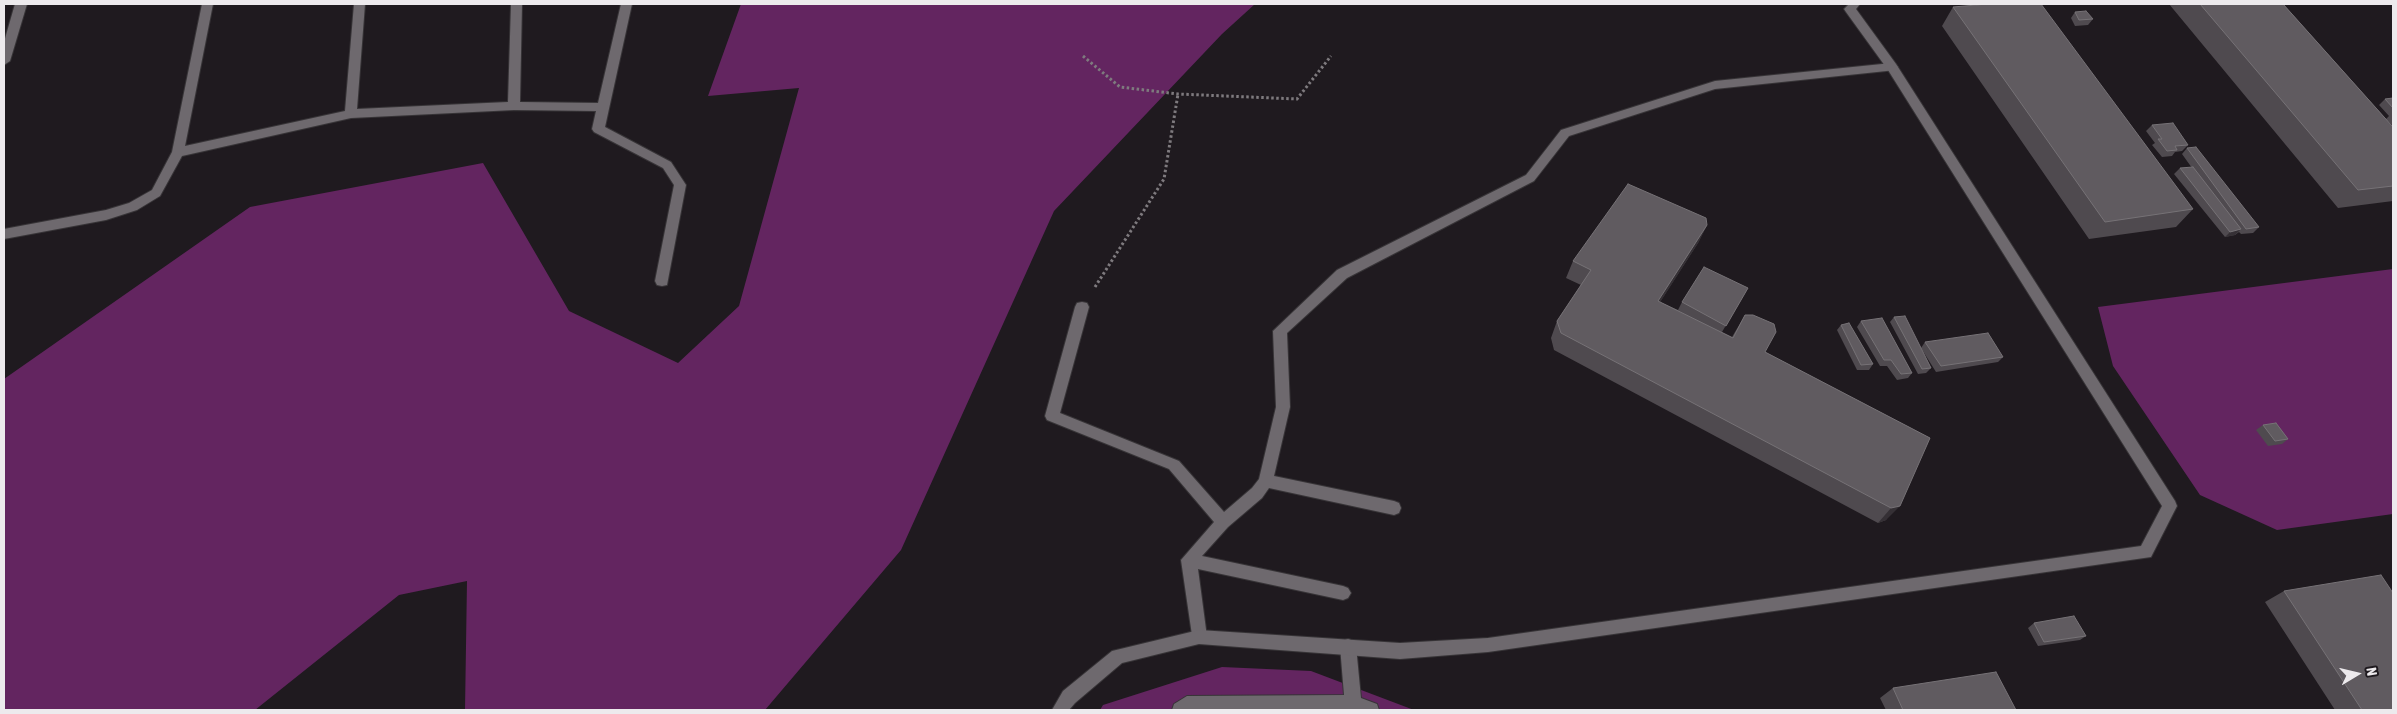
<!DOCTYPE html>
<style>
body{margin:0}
#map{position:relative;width:2397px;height:714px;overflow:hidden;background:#1f1a1f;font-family:"Asap Condensed",sans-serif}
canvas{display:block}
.frame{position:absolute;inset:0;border:5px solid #edeaed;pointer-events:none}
.north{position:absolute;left:2332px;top:649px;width:50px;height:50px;-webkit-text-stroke:4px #1f1a1f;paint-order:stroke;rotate:81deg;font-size:14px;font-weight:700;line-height:20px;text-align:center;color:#edeaed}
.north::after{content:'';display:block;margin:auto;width:18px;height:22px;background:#edeaed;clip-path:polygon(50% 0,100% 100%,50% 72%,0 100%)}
</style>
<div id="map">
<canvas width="2397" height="714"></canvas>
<div class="frame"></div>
<div class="north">N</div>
</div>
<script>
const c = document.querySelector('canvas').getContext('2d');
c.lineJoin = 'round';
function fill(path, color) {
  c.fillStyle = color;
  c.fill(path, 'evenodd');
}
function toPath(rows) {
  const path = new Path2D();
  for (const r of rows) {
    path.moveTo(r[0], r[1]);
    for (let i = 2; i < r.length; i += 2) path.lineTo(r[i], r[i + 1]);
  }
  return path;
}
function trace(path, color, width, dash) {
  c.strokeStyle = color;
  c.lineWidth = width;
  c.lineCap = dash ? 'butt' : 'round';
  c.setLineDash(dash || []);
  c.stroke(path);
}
fill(toPath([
 [741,4,1255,4,1222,34,1054,211,901,550,765,710,465,710,467,581,399,595,255,710,4,710,4,379,250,207,483,163,569,311,678,363,739,306,799,88,708,96],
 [2393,269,2393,514,2277,530,2200,495,2113,366,2098,307],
 [1222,667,1311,671,1414,710,1100,710,1103,705]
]), '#632560');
const minor = toPath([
 [15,4,27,4,10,61,4,65,4,42,15,4],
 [202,4,213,4,185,146,345,111,354,4,365,4,357,109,508,102,511,4,522,4,520,102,598,103,621,4,632,4,605,127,671,162,686,185,667,285,662,286,657,285,655,281,674,185,663,168,594,132,592,129,596,111,514,110,351,118,182,156,160,196,137,210,106,220,4,239,4,229,106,210,129,203,152,190,172,152,202,4],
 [1892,63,1898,67,1896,70,1715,89,1569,136,1534,181,1347,278,1287,333,1290,407,1274,476,1394,501,1399,503,1401,508,1399,513,1394,515,1269,488,1262,498,1228,527,1202,556,1343,586,1348,588,1351,593,1348,598,1343,600,1198,569,1207,637,1205,642,1199,644,1193,642,1181,560,1214,522,1169,469,1047,420,1045,416,1075,307,1077,303,1082,302,1087,303,1089,307,1060,413,1179,461,1224,512,1252,488,1259,479,1276,407,1273,331,1337,270,1526,175,1561,130,1715,81,1892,63],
 [1348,639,1354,641,1356,646,1361,698,1377,704,1379,710,1172,710,1174,704,1187,696,1344,695,1340,646,1342,641,1348,639]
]);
const tertiary = toPath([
 [1849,4,1860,4,1856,9,1896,64,2175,501,2177,506,2151,557,1488,652,1400,659,1199,644,1122,663,1075,703,1069,710,1052,710,1063,691,1112,651,1199,630,1400,643,1488,638,2141,546,2162,506,1888,70,1846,12,1844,9,1849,4]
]);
trace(minor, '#373437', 2);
trace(tertiary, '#373437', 2);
trace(toPath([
 [1083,56,1120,87,1178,94,1297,99,1331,56],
 [1095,287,1164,179,1178,94]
]), '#7e7a7e', 3, [2.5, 2.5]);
fill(minor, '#6e696e');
fill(tertiary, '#6e696e');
fill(toPath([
 [2169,4,2283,4,2393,127,2393,201,2338,208],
 [1953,7,2193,209,2176,227,2089,239,1942,26],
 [2075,12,2093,19,2088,25,2075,26,2071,18],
 [2393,98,2393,126,2386,119,2389,116,2379,105,2385,99],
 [2152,125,2188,145,2182,151,2175,152,2172,156,2162,157,2152,145,2155,143,2146,131],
 [2187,148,2259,227,2253,233,2241,234,2239,232,2235,235,2225,237,2174,174,2180,168,2192,168,2182,154],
 [1707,225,1698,243,1660,302,1678,310,1682,302,1748,288,1722,332,1732,337,1745,315,1765,352,1930,438,1886,520,1878,523,1554,350,1551,338,1557,321,1581,285,1566,278,1573,261],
 [1894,317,1931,368,1926,373,1918,374,1890,322],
 [1861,321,1912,373,1908,378,1897,380,1887,366,1880,366,1857,327],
 [1841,325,1873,364,1869,370,1857,370,1837,330],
 [1925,342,2003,357,1998,362,1936,372,1921,348],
 [2263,425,2288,439,2282,444,2268,446,2256,430],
 [2284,591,2393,710,2335,710,2265,602],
 [2034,623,2086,636,2080,640,2038,646,2028,628],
 [1893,688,2016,710,1886,710,1880,698]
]), '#4f4a4f');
fill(toPath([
 [1707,225,1698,243,1650,318,1658,301],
 [2241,229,2235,235,2225,237,2230,232],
 [1900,506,1886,520,1878,523,1891,508]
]), '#353035');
const building = toPath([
 [1988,4,2041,4,2193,209,2105,222,1953,7,1988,4],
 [2200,4,2283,4,2393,127,2393,186,2358,190,2200,4],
 [2086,11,2093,19,2079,20,2075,12,2086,11],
 [2393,98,2393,108,2385,99,2393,98],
 [2173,123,2188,145,2175,146,2177,150,2167,151,2158,139,2162,139,2152,125,2173,123],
 [2196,147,2259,227,2246,229,2187,148,2196,147],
 [2193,167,2241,229,2230,232,2180,168,2193,167],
 [1628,184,1706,218,1707,225,1658,301,1733,338,1745,315,1753,315,1774,324,1776,332,1765,352,1930,438,1900,506,1891,508,1561,333,1557,321,1591,270,1573,261,1628,184],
 [1704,267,1748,288,1726,326,1682,302,1704,267],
 [1905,316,1931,368,1922,369,1894,317,1905,316],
 [1882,318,1912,373,1901,374,1891,360,1884,360,1861,321,1882,318],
 [1849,323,1873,364,1861,365,1841,325,1849,323],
 [1988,333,2003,357,1941,366,1925,342,1988,333],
 [2276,423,2288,439,2275,441,2263,425,2276,423],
 [2381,575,2393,593,2393,710,2362,710,2284,591,2381,575],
 [2074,616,2086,636,2044,642,2034,623,2074,616],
 [1996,672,2016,710,1903,710,1893,688,1996,672]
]);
fill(building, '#605b60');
trace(building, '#767276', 1);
</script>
